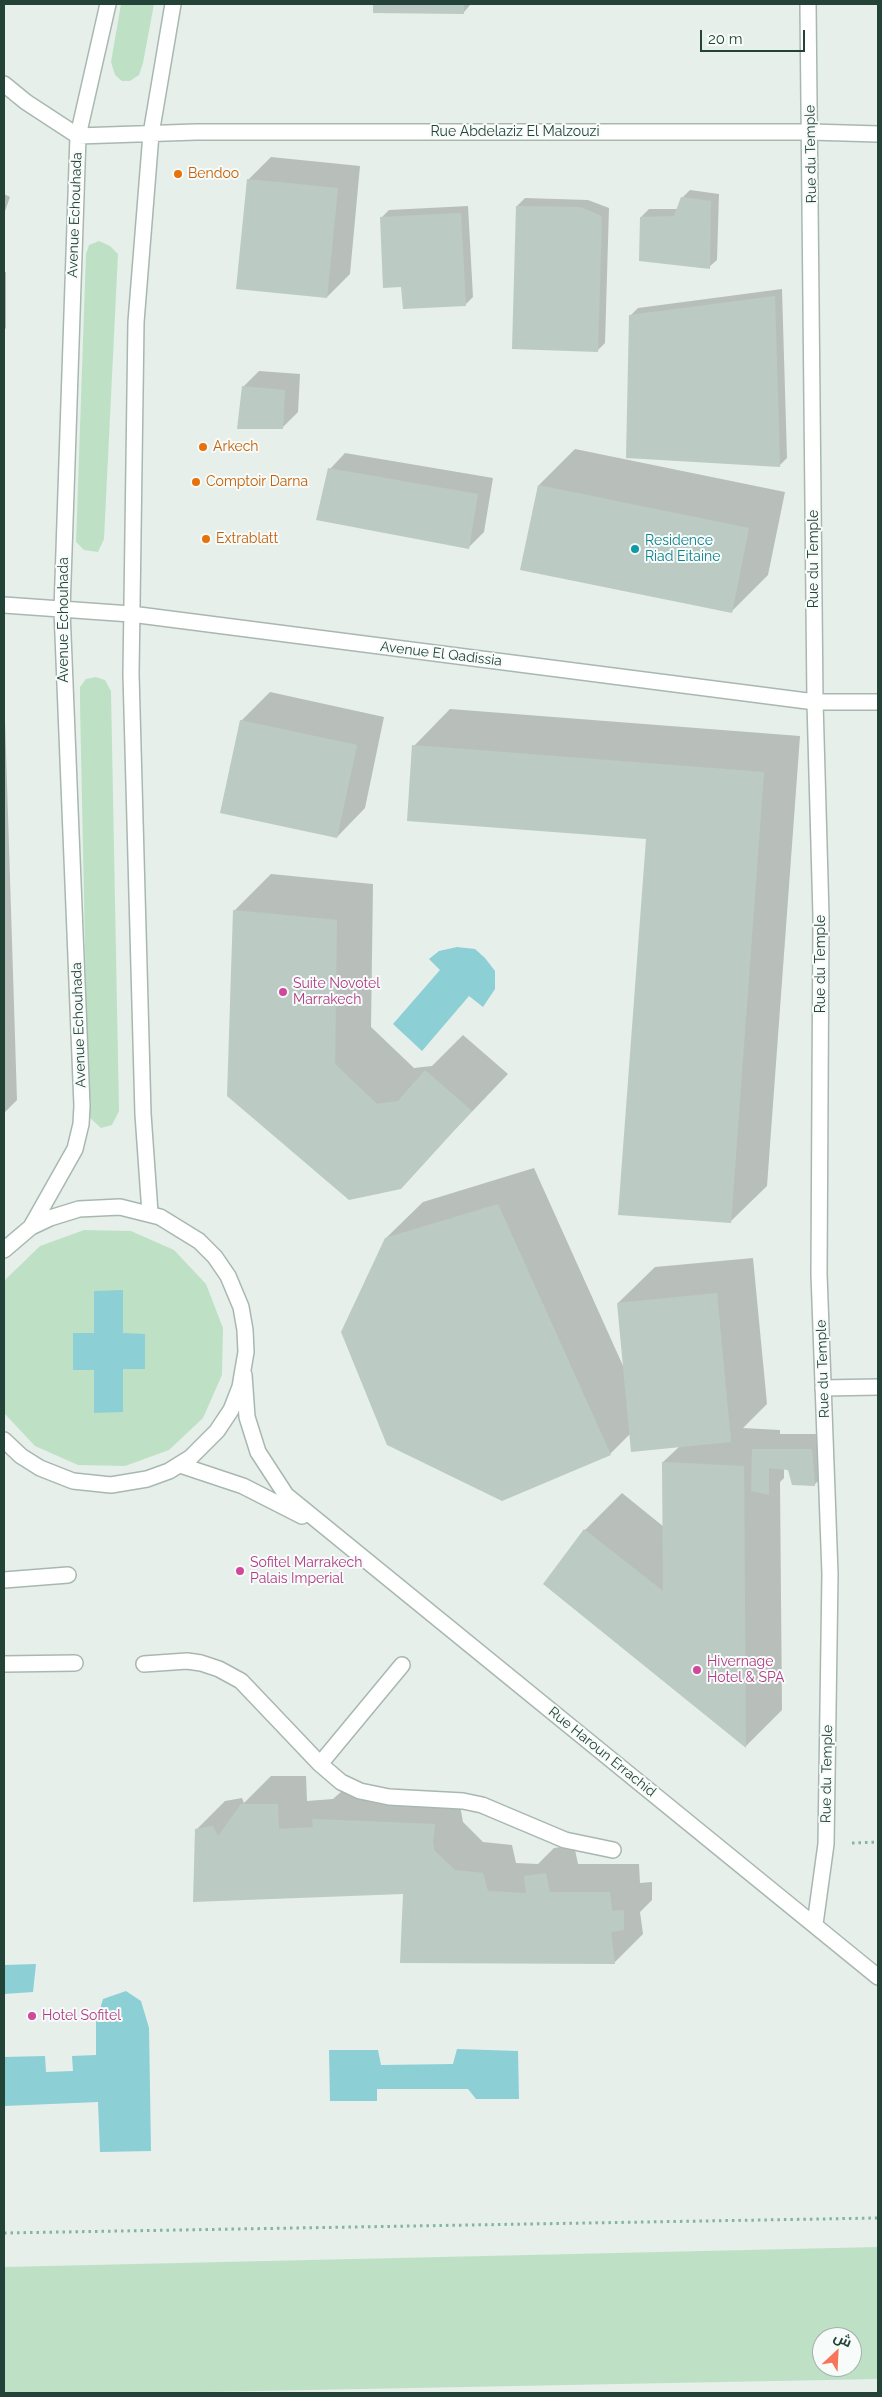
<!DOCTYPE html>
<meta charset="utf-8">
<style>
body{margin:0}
#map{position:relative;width:882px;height:2397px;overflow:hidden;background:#e6efea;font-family:Raleway,Cairo,sans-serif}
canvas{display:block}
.frame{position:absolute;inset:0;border:5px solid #234238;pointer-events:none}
.north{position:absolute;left:812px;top:2327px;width:50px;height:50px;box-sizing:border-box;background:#f7fbf9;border:1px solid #a2b1ac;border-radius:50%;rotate:25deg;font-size:14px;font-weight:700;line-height:20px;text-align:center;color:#234238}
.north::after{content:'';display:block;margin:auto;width:18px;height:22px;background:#f7765b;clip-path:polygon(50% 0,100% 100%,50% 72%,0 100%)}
.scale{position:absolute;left:700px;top:30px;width:105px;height:22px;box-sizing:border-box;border:2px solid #234238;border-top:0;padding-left:6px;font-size:15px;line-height:18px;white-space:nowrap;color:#234238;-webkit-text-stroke:4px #f7fbf9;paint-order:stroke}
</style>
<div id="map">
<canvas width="882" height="2397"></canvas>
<div class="frame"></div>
<div class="north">ش</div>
<div class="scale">20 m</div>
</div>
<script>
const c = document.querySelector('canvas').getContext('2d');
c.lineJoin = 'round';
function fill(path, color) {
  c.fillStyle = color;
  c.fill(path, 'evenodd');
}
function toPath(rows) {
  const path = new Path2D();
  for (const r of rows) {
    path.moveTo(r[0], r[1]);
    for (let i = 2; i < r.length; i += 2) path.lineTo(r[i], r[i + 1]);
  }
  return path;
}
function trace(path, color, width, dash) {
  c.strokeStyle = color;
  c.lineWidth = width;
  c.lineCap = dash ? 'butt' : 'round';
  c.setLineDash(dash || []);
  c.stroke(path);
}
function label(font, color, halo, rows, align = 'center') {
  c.font = font + ' Raleway,sans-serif';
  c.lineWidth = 4;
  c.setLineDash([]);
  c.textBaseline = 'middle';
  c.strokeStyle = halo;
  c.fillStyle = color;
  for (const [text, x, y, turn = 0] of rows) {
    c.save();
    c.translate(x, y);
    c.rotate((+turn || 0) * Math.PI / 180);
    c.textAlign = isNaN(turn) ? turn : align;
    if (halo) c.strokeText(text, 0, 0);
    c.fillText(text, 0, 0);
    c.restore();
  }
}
fill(toPath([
 [121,4,154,4,143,63,139,75,130,81,122,81,115,75,111,62],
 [99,241,110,246,118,254,104,539,98,552,84,550,76,542,86,254,89,245],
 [96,677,105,680,111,691,119,1111,112,1125,101,1128,90,1118,88,1093,80,704,80,687,86,679],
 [84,1230,131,1231,174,1250,206,1284,223,1328,222,1375,203,1418,169,1450,125,1466,78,1465,35,1446,4,1413,4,1283,6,1279,40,1246],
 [94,1333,145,1369,123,1369,94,1413],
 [878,2247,878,2379,154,2393,4,2393,4,2267],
 [822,2337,852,2337,852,2367,822,2367]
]), '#bee1c5');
fill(toPath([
 [457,947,475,949,485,958,495,971,495,989,483,1007,469,996,422,1051,393,1024,440,970,429,959,439,951],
 [123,1290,123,1333,145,1334,145,1369,123,1369,123,1412,94,1413,94,1370,73,1370,73,1333,94,1333,94,1291],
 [36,1964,33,1992,4,1994,4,1965],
 [126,1991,141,2001,149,2028,151,2151,100,2152,98,2102,4,2106,4,2057,45,2056,46,2072,73,2071,72,2056,96,2055,96,2022,103,1999],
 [457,2049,518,2051,519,2099,476,2099,468,2089,377,2089,377,2101,330,2101,329,2050,378,2050,381,2065,453,2064]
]), '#8ccfd5');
fill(toPath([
 [374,4,471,4,464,12,374,12],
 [271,157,360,166,350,274,327,297,248,180],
 [690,190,719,194,717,260,709,267,641,217,649,209,678,209,682,198],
 [4,194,10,197,4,214],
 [525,198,588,200,609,208,605,343,597,351,517,206],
 [468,206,473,297,465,305,402,286,381,218,389,210],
 [4,272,6,272,6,328,4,330],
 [782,289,787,458,779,466,630,316,638,308],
 [259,371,300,374,298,412,282,428,243,387],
 [575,449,785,492,768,575,732,611,539,485],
 [345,453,493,478,484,532,468,548,330,469],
 [4,688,17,1100,4,1113],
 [270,692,384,717,365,808,337,837,241,721],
 [450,709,800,736,767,1186,730,1222,647,838,414,746],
 [271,874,373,884,371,1027,414,1068,432,1066,463,1035,508,1074,400,1187,235,910],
 [534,1168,624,1368,618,1303,655,1267,753,1258,767,1404,743,1428,780,1430,780,1434,827,1434,831,1469,815,1484,793,1484,789,1469,784,1468,784,1478,780,1482,782,1710,746,1746,544,1584,585,1530,622,1493,664,1527,663,1462,680,1446,631,1433,610,1454,386,1238,423,1202],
 [271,1776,306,1776,307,1801,333,1799,342,1791,463,1796,461,1811,463,1822,483,1842,512,1845,516,1863,538,1864,554,1848,574,1845,578,1864,639,1864,640,1883,652,1882,652,1900,640,1912,643,1934,614,1963,404,1892,196,1830,225,1801,242,1798,244,1803]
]), '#0003');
fill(toPath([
 [373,4,464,4,464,14,373,13],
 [247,179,338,188,327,298,236,289],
 [681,197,711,201,710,269,639,261,640,217,674,216],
 [516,206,580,207,602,216,598,352,512,349],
 [461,213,466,306,403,309,401,287,383,288,380,217],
 [775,296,780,467,626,458,629,315],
 [242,386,285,390,283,429,237,429],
 [328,468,478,494,469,549,316,520],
 [538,485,749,528,732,613,520,570],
 [240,720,357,745,337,838,220,813],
 [412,745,764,772,731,1223,618,1215,646,839,407,821],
 [233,910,337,920,335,1064,377,1104,398,1101,425,1070,472,1111,401,1189,349,1200,227,1096],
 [498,1204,611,1455,502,1501,387,1445,341,1332,385,1238],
 [717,1293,731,1442,631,1452,617,1303],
 [752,1449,812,1449,815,1486,792,1485,788,1470,769,1468,769,1495,751,1491],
 [662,1462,744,1466,746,1748,543,1584,584,1529,663,1591],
 [241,1804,278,1804,279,1829,313,1827,312,1819,435,1824,433,1841,434,1850,455,1870,483,1873,488,1891,526,1893,524,1876,546,1873,550,1892,610,1892,612,1911,624,1910,624,1930,611,1932,615,1964,400,1963,403,1894,193,1902,195,1829,213,1826,218,1836]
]), '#bbcac3');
const service = toPath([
 [823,1388,878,1387],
 [4,1580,68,1575],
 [4,1664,75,1663],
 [144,1664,187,1661,201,1663,219,1669,241,1681,320,1764,341,1782,360,1791,389,1797,463,1801,482,1805,565,1840,613,1850],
 [320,1764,402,1665]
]);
const minor = toPath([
 [808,4,815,702,821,916,819,1274,830,1574,826,1844,815,1924],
 [4,84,26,102,78,136,196,132,811,132,878,134],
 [4,605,131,614,815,702,878,702],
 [150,1213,143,1114,131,674,136,322,151,134,173,4],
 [31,1227,75,1149,81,1124,82,1106,62,610,78,136,108,4],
 [4,1250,31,1227,50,1218,79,1209,120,1207,160,1217,199,1241,215,1257,228,1276,241,1307,245,1330,246,1352,240,1387,231,1410,217,1431,190,1458,169,1471,147,1479,111,1485,73,1481,40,1468,21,1456,4,1440],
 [244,1375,247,1417,258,1452,286,1495,878,1977],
 [180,1465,243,1486,302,1516]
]);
trace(service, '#a8b8b1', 18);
trace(minor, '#a8b8b1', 18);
trace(toPath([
 [852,1843,878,1842],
 [4,2233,878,2218]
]), '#85b4a2', 3, [2.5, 4]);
trace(service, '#fff', 15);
trace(minor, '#fff', 15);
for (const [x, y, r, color] of [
 [178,174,5,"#e8710a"],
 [203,447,5,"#e8710a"],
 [196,482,5,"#e8710a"],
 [206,539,5,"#e8710a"],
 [635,549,5,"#0f9aa8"],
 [283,992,5,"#d1479c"],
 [240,1571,5,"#d1479c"],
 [697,1670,5,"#d1479c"],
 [32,2016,5,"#d1479c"]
]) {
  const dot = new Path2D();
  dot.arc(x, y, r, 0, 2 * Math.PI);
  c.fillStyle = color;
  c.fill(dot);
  trace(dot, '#f7fbf9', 2);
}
label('14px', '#234238', '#f7fbf9', [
 ["Rue Abdelaziz El Malzouzi",515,132],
 ["Rue du Temple",811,154,-91],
 ["Avenue Echouhada",75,215,-88],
 ["Rue du Temple",814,559,-90],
 ["Avenue Echouhada",64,620,-90],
 ["Avenue El Qadissia",441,654,7],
 ["Rue du Temple",821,964,-90],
 ["Avenue Echouhada",79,1025,-92],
 ["Rue du Temple",823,1369,-92],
 ["Rue Haroun Errachid",602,1752,39],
 ["Rue du Temple",827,1774,-89]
]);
label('14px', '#c56008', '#f7fbf9', [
 ["Bendoo",188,174],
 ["Arkech",213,447],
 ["Comptoir Darna",206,482],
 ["Extrablatt",216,539]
], 'left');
label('14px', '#0d838f', '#f7fbf9', [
 ["Residence",645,541],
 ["Riad Eitaine",645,557]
], 'left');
label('14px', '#b23c85', '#f7fbf9', [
 ["Suite Novotel",293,984],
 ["Marrakech",293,1000],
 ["Sofitel Marrakech",250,1563],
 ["Palais Imperial",250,1579],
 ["Hivernage",707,1662],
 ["Hotel & SPA",707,1678],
 ["Hotel Sofitel",42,2016]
], 'left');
</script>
